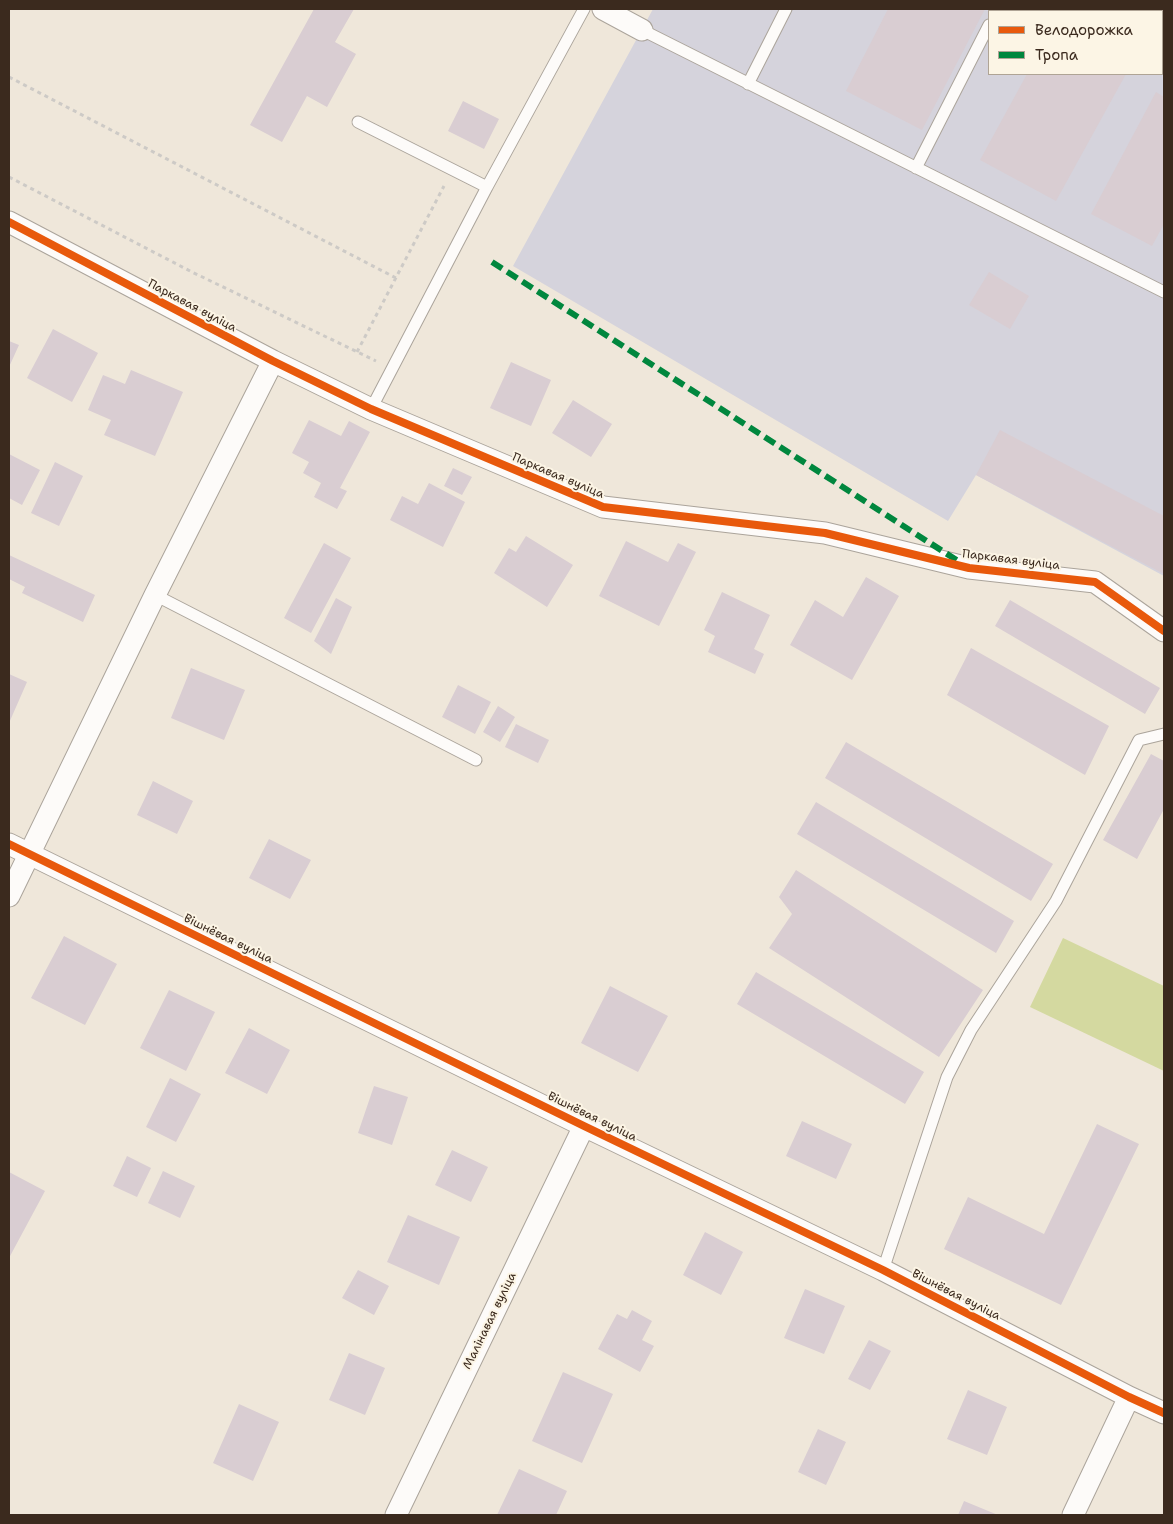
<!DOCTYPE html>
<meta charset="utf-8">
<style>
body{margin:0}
#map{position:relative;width:1173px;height:1524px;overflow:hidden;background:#efe7da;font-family:"Shantell Sans",sans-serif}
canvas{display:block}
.frame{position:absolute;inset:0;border:10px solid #3b2a1e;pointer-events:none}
.legend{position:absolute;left:988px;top:10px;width:175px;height:65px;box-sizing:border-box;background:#fcf5e5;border:1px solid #afa495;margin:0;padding:6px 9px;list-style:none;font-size:15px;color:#3b2a1e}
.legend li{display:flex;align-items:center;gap:10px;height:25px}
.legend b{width:25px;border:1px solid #afa495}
</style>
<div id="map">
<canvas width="1173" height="1524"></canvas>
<div class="frame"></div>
<ul class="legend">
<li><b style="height:6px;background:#e8590c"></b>Велодорожка</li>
<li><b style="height:6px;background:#00873e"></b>Тропа</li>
</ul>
</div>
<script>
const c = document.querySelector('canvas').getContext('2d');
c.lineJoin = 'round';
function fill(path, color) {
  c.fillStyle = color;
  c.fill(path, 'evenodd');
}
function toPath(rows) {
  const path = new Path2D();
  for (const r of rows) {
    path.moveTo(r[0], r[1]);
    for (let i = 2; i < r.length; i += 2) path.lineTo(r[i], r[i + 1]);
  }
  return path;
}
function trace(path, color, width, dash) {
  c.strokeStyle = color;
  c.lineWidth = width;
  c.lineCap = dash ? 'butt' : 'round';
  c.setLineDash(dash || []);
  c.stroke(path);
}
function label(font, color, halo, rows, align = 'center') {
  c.font = font + ' "Shantell Sans",sans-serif';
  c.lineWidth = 4;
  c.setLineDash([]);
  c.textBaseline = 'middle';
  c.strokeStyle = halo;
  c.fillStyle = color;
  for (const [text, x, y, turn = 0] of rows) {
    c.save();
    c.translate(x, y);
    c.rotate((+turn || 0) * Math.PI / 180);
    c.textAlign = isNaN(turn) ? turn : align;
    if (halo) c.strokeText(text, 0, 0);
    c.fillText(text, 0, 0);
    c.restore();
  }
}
fill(toPath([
 [653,9,1164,9,1164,576,976,475,948,521,513,266],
 [989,11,1162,11,1162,74,989,74]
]), '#d5d3dc');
fill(toPath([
 [1063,938,1164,986,1164,1071,1030,1007]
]), '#d4d9a0');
fill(toPath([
 [314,9,354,9,335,42,356,54,327,107,307,96,282,142,250,125],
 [888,9,985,9,922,130,846,91],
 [1063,9,1162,9,1161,11,1062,11],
 [1027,74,1126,74,1056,201,980,160],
 [1156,92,1164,97,1164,224,1152,246,1091,214],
 [463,101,499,119,484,149,448,131],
 [989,272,1029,296,1010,329,969,305],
 [53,329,98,353,72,402,27,378],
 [9,341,19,345,9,367],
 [511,362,551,380,531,426,490,408],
 [131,370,183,392,155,456,104,435,111,420,88,410,103,375,125,384],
 [573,400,612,424,591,457,552,433],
 [309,420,341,436,349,421,370,432,340,488,347,491,337,509,314,497,321,483,303,473,309,462,292,453],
 [1000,430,1164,516,1164,574,976,475],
 [9,454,40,470,22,505,9,498],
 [55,462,83,476,59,526,31,513],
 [453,468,472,477,462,495,444,486],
 [429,483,465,502,443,547,390,520,402,496,418,504],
 [526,536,573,565,547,607,494,573,509,548,516,552],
 [626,541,668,562,678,543,696,552,659,626,599,596],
 [324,543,351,558,311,633,284,618],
 [9,555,95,595,83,622,22,593,25,587,9,579],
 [866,577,899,596,852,680,790,645,815,600,843,617],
 [722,592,770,615,754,649,764,654,755,674,708,652,715,636,704,630],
 [336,598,352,607,331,654,314,641],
 [1010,600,1160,688,1145,714,995,626],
 [971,648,1109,726,1085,775,947,695],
 [191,668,245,690,224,740,171,718],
 [9,674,27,682,9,723],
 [458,685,491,702,475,734,442,717],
 [498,706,515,717,500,742,483,732],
 [516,724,549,740,538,763,505,747],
 [846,742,1053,864,1031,901,825,778],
 [1151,754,1164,761,1164,809,1137,859,1103,840],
 [153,781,193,801,177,834,137,815],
 [816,802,1014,921,996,953,797,834],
 [269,839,311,860,290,899,249,878],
 [796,870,983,990,939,1057,769,948,792,914,779,897],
 [64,936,117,964,85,1025,31,998],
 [756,972,924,1072,905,1104,737,1004],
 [610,986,668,1016,638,1072,581,1043],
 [169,990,215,1012,186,1071,140,1048],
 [249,1028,290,1050,267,1094,225,1073],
 [170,1078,201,1094,176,1142,146,1127],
 [374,1086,408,1097,392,1145,358,1133],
 [802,1121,852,1144,836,1179,786,1156],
 [1097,1124,1139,1144,1061,1305,944,1249,968,1197,1044,1234],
 [452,1150,488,1167,471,1202,435,1185],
 [127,1156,151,1168,137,1197,113,1186],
 [163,1171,195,1186,180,1218,148,1203],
 [9,1172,45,1191,9,1258],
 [408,1215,460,1237,439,1285,387,1262],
 [705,1232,743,1252,721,1295,683,1275],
 [358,1270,389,1286,374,1315,342,1298],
 [805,1289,845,1306,824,1354,784,1338],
 [632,1310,652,1321,642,1340,654,1346,640,1372,598,1349,617,1314,627,1319],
 [869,1340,891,1351,870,1390,848,1379],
 [349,1353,385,1368,365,1415,329,1400],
 [563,1372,613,1394,582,1463,532,1441],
 [968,1390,1007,1407,987,1455,947,1439],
 [239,1404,279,1422,253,1481,213,1463],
 [818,1429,846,1442,826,1485,798,1472],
 [519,1469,567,1491,556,1515,497,1515],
 [964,1501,998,1515,958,1515]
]), '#d9cdd2');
const lane = toPath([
 [996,11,997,9],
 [642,30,1164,292],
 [748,84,786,9],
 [358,122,487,187,584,9],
 [916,168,989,25],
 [371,409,487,187],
 [155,595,476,760],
 [883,1270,947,1077,971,1030,1056,901,1139,740,1164,734]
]);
const street = toPath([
 [603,9,642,30],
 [9,222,273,361,371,409,603,507,825,533,969,568,1095,582,1164,631],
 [9,844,584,1126,883,1270,1129,1397,1164,1413],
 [9,896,155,595,273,361],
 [396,1515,584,1126],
 [1073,1515,1129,1397]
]);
trace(lane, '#aba49b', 13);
trace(street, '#aba49b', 23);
trace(toPath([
 [9,77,396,278],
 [9,177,192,272,376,361],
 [357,352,444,186]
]), '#cdcac6', 3, [4, 4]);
trace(lane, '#fdfbf9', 11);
trace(street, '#fdfbf9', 21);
trace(toPath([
 [492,262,958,561]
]), '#00873e', 6, [12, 6]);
trace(toPath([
 [9,222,273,361,371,409,603,507,825,533,969,568,1095,582,1164,631],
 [9,844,584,1126,883,1270,1129,1397,1164,1413]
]), '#e8590c', 8);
label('12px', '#3b2a1e', '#fcf5e5', [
 ["Паркавая вуліца",192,306,28],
 ["Паркавая вуліца",558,476,23],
 ["Паркавая вуліца",1011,560,7],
 ["Вішнёвая вуліца",228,939,26],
 ["Вішнёвая вуліца",592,1117,26],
 ["Вішнёвая вуліца",956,1295,27],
 ["Малінавая вуліца",490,1321,-64]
]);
</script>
